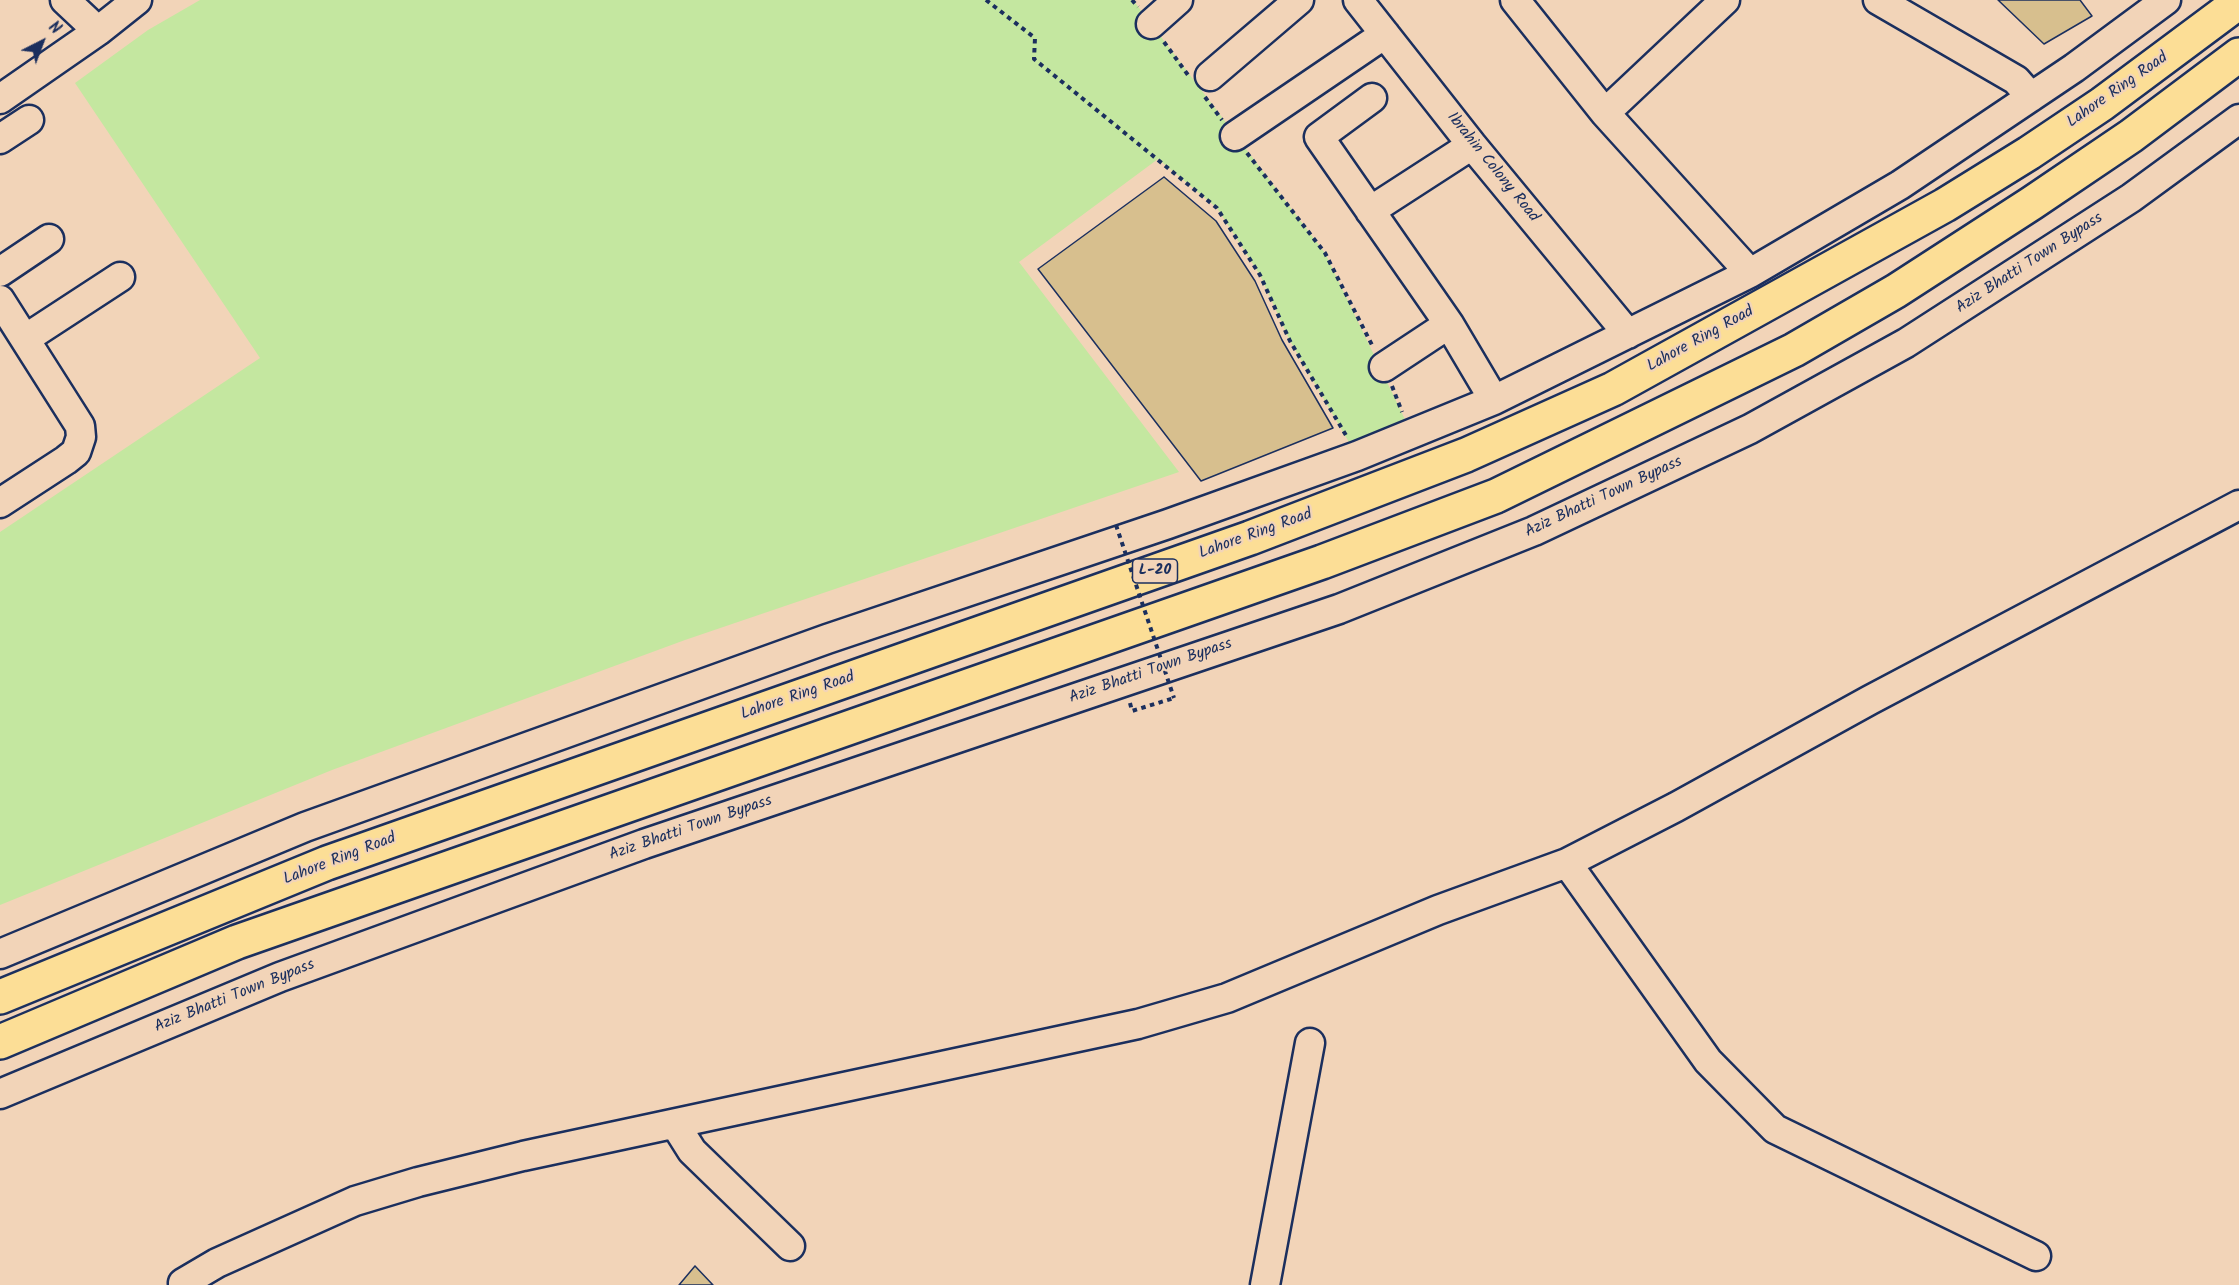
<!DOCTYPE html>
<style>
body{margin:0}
#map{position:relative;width:2239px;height:1285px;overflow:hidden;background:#f2d4b8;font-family:Kalam,sans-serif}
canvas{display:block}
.north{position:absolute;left:12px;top:12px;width:60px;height:60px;-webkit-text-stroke:4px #f2d4b8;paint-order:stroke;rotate:42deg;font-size:16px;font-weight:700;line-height:24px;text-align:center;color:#1b2f5e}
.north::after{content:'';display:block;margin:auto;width:21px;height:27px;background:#1b2f5e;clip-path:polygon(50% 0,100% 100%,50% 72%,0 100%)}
</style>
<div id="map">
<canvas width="2239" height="1285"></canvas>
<div class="north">N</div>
</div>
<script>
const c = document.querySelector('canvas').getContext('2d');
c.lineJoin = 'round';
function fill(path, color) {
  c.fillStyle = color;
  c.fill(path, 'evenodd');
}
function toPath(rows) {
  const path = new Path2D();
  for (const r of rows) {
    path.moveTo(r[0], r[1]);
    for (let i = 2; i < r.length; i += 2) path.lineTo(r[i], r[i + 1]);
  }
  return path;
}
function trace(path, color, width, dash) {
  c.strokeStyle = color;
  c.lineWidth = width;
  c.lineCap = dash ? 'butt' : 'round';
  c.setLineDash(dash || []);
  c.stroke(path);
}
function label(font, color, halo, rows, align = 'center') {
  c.font = font + ' Kalam,sans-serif';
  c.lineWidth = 4.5;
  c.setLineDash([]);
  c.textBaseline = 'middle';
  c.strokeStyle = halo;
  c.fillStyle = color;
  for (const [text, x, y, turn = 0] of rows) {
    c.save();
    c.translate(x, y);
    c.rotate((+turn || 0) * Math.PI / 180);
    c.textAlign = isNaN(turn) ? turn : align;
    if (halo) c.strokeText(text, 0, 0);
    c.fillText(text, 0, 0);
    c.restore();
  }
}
fill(toPath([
 [200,0,1133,0,1325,253,1411,432,1357,456,1290,341,1260,275,1217,208,1158,159,1019,262,1179,472,685,640,332,770,0,905,0,532,260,358,75,83,148,30]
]), '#c4e7a0');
const building = toPath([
 [1998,0,2080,0,2092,16,2044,44,1998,0],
 [1164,177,1216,221,1255,281,1282,340,1333,428,1201,481,1038,269,1164,177],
 [695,1266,713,1285,679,1285,695,1266]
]);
fill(building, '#d7bf8e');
trace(building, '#1b2f5e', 1.5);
const minor = toPath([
 [65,0,98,31],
 [1358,0,1472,145,1628,334],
 [1515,0,1605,113,1750,273],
 [1878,0,2016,80,2031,97],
 [1151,24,1178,0],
 [1210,76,1299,0],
 [1372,98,1319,137,1449,324,1494,400],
 [0,99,98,31,137,0],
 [1605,113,1725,0],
 [1235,136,1385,34],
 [0,139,29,120],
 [1370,211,1472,145],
 [0,272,49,239],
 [0,300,80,426,81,437,76,452,66,460,0,503],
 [25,339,120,277],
 [1384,367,1449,324],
 [1567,863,1708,1061,1775,1129,2036,1256],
 [0,954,305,827,827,639,1168,524,1357,456,1494,400,1750,273,1900,185,2074,68,2166,0],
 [0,1094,280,977,644,844,1339,609,1534,531,1750,429,1906,343,2131,198,2239,119],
 [675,1124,692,1151,790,1246],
 [183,1283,217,1263,355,1201,418,1182,523,1156,1138,1024,1227,998,1438,910,1567,863,1676,807,1870,700,2239,505],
 [1265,1285,1310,1043]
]);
const highway = toPath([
 [0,997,327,863,1250,538,1466,455,1613,389,1945,205,2029,153,2102,104,2239,2],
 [0,1042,237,942,1322,562,1496,496,1794,350,1896,291,2032,203,2131,136,2239,55]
]);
trace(minor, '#1b2f5e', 33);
trace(highway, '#1b2f5e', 38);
trace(toPath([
 [986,0,1035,38,1034,59,1217,208,1260,275,1290,341,1347,437],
 [1132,0,1138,7],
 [1164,42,1188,75],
 [1205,97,1222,120],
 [1247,153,1325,253,1373,347],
 [1392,386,1402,412],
 [1130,703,1132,711,1174,698]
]), '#1b2f5e', 4, [4.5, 4.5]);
trace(minor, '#f2d4b8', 28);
trace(highway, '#fcde96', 33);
trace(toPath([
 [1116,525,1174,698]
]), '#1b2f5e', 4, [4.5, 4.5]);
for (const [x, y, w] of [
 [1155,571,45]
]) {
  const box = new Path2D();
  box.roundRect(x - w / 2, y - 12, w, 24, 4.5);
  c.fillStyle = '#f2d4b8';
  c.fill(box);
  trace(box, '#1b2f5e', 1.5);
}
label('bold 15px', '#1b2f5e', null, [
 ["L-20",1155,571]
]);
label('16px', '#1b2f5e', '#f2d4b8', [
 ["Lahore Ring Road",2118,91,-35],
 ["Ibrahin Colony Road",1492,168,51],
 ["Aziz Bhatti Town Bypass",2030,264,-33],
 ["Lahore Ring Road",1701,340,-29],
 ["Aziz Bhatti Town Bypass",1604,498,-25],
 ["Lahore Ring Road",1256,535,-20],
 ["Aziz Bhatti Town Bypass",1151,672,-19],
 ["Lahore Ring Road",798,697,-19],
 ["Aziz Bhatti Town Bypass",691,829,-19],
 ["Lahore Ring Road",340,860,-21],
 ["Aziz Bhatti Town Bypass",235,997,-22]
]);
</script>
